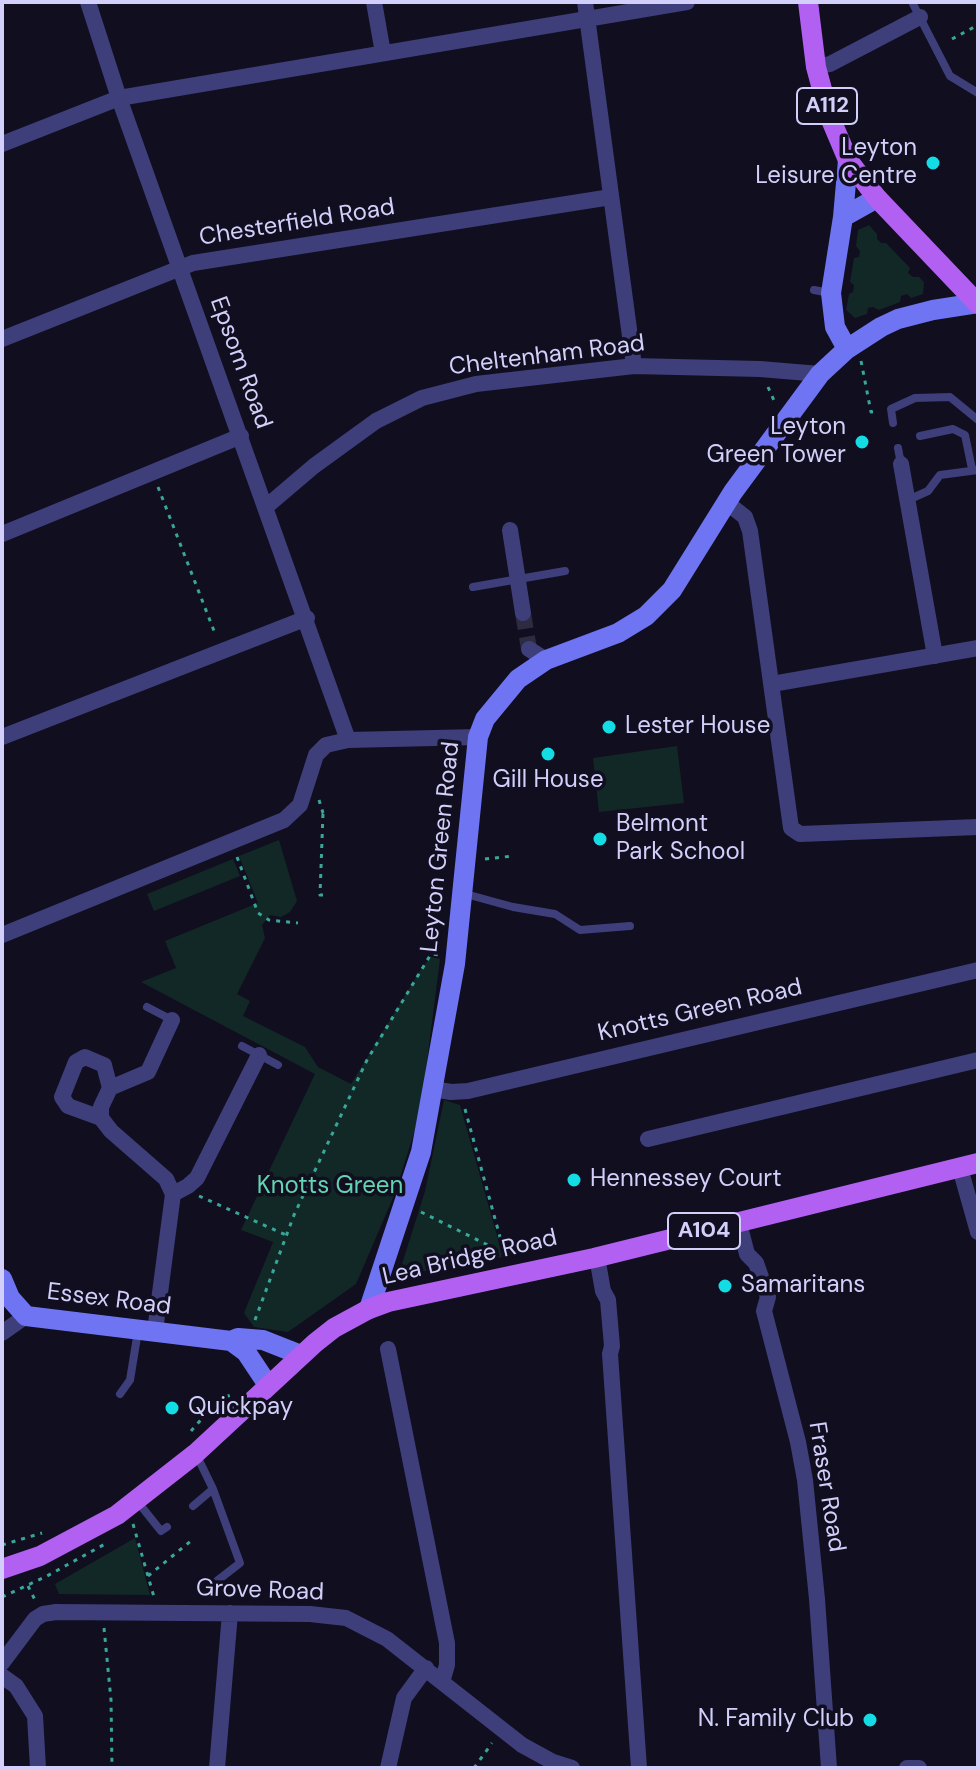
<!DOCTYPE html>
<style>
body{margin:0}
#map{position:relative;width:980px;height:1770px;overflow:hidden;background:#100e1f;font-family:"DM Sans",sans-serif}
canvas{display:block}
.frame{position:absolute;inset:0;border:4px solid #d2d0fb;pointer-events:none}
</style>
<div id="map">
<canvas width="980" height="1770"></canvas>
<div class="frame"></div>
</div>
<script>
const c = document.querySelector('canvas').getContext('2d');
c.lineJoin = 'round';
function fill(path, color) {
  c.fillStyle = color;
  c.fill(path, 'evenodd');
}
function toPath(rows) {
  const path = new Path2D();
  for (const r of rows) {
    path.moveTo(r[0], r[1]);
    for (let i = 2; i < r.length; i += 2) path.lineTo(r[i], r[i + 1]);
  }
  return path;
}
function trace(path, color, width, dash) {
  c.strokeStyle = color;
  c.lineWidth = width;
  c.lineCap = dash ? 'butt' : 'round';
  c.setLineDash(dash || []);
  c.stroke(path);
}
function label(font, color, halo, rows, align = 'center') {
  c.font = font + ' "DM Sans",sans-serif';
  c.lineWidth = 7;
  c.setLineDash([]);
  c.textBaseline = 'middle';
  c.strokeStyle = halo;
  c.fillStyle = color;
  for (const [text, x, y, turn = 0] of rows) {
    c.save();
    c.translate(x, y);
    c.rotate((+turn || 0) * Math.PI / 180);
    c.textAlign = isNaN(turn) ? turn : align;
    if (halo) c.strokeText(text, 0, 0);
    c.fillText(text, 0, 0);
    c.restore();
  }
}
fill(toPath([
 [869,225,877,234,877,239,881,243,886,243,910,268,908,273,913,277,919,277,924,282,923,294,911,298,907,294,901,296,900,302,879,310,873,307,868,308,867,314,855,318,846,310,849,294,853,292,854,285,850,282,854,258,859,257,860,251,856,246,858,230],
 [677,746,684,803,599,812,593,758],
 [279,840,297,901,290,912,281,917,270,915,262,925,265,938,237,994,250,1001,243,1016,305,1047,318,1067,351,1084,421,969,431,957,440,959,423,1093,415,1130,395,1193,356,1284,288,1332,254,1327,244,1313,273,1242,241,1230,315,1074,141,982,176,968,165,941,258,903,239,856],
 [233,859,240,876,154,911,147,894],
 [444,1100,460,1105,503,1257,409,1274,402,1264,425,1191],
 [135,1538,150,1595,59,1594,55,1584]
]), '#122826');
trace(toPath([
 [523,613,529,649]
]), '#2d2b40', 16, [16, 8]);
trace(toPath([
 [952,39,978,25],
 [861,361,871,412,879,411],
 [768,387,776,405],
 [158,487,216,636],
 [319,800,323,813,329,813],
 [237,857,258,913,269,920,298,923],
 [485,859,513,856],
 [323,895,320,895,323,813],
 [465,1109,506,1259],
 [199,1196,286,1235],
 [421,1212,504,1253],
 [255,1320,294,1215,367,1060,431,954,440,955],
 [191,1431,220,1398,232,1395],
 [133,1524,154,1597],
 [2,1545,42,1533],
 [148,1576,192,1540],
 [28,1586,35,1600],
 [2,1597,47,1576,105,1544],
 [104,1628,111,1700,112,1768],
 [474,1768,492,1743]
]), '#38a79a', 3, [4, 6]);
trace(toPath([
 [912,2,950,76,978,93],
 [814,290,830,293],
 [893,423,891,409,915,398,950,397,978,420],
 [920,436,953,429,965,435,972,469],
 [898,448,901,464],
 [908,500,928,491,940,475,978,470],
 [473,587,565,571],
 [462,893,513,907,555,914,580,930,630,926],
 [147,1007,172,1020],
 [242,1046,278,1065],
 [120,1394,130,1380,138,1331],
 [196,1454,213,1489,240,1563,213,1584],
 [137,1501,161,1531,167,1527],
 [193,1506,213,1489]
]), '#3d3e7a', 8);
trace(toPath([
 [88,2,119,98,348,740],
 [374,2,383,53],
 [585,2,634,366],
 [816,67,830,64,920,17],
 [2,144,119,98,687,2],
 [2,339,193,263,611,197],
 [901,464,935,656],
 [726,502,745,517,750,531,791,828,800,834,978,827],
 [267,506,314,466,376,421,422,398,476,384,634,366,760,369,820,374],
 [510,530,523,613],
 [2,534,241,436],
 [529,649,546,660],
 [772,684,978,648],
 [2,737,307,618],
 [2,935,284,820,300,805,316,755,326,745,348,740,478,737],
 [433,1089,451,1092,468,1091,978,970],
 [101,1118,68,1106,62,1097,76,1062,85,1057,104,1065,110,1088],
 [648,1139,978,1060],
 [960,1168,978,1232],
 [173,1194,188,1186,197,1178,259,1055],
 [739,1223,747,1254,756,1263,768,1297,764,1311,798,1442,805,1480,817,1599,829,1768],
 [597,1257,603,1291,608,1300,612,1346,610,1354,639,1768],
 [155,1331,173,1194,166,1179,111,1131,101,1118,101,1107,110,1088,148,1072,172,1020],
 [2,1333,26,1316],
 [388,1349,447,1643,447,1665,442,1682],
 [2,1663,35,1619,43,1614,56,1612,310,1614,346,1618,387,1639,522,1745,553,1762,572,1768],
 [2,1676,16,1686,35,1716,38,1768],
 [217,1768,230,1613],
 [388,1768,404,1698,426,1668],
 [907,1768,919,1768]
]), '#3d3e7a', 16);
trace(toPath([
 [843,217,877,198],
 [847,349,835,327,831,293,843,217,848,160],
 [2,1279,10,1298,26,1316,231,1341,238,1338,263,1340,301,1355],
 [369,1309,421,1152,455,964,478,737,485,719,518,679,546,660,618,633,646,616,672,590,733,492,820,374,847,349,881,327,898,319,933,310,978,303],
 [231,1341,246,1352,268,1385]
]), '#6f74f3', 20);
trace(toPath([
 [808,2,816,67,829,115,848,160,877,198,978,304],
 [2,1569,40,1556,117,1515,195,1454,315,1343,334,1328,369,1309,388,1302,594,1258,978,1163]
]), '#b260f2', 20);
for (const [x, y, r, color] of [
 [933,163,8,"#13dce4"],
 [862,442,8,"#13dce4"],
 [609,727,8,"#13dce4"],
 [548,754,8,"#13dce4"],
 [600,839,8,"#13dce4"],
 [574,1180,8,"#13dce4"],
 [725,1286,8,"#13dce4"],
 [172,1408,8,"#13dce4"],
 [870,1720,8,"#13dce4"]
]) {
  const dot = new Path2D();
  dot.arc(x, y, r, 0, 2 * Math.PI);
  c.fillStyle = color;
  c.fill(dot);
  trace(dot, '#100e1f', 3);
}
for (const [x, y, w] of [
 [827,106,60],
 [704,1231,72]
]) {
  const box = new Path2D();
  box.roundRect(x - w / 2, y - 18, w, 36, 6);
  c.fillStyle = '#100e1f';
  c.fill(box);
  trace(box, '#d2d0fb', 2);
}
label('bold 22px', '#d2d0fb', null, [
 ["A112",827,106],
 ["A104",704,1231]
]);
label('24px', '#d2d0fb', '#100e1f', [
 ["Leyton",917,149,"right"],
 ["Leisure Centre",917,177,"right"],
 ["Leyton",846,428,"right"],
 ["Green Tower",846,456,"right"],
 ["Lester House",625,727],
 ["Gill House",548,781,"center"],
 ["Belmont",616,825],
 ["Park School",616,853],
 ["Hennessey Court",590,1180],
 ["Samaritans",741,1286],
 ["Quickpay",188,1408],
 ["N. Family Club",854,1720,"right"]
], 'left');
label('24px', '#d2d0fb', '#100e1f', [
 ["Chesterfield Road",297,223,-9],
 ["Cheltenham Road",547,356,-7],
 ["Epsom Road",240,363,70],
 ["Leyton Green Road",441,847,-84],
 ["Knotts Green Road",700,1011,-13],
 ["Lea Bridge Road",470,1258,-13],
 ["Essex Road",109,1300,7],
 ["Fraser Road",826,1487,81],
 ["Grove Road",260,1591,2]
]);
label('24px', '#62d4b1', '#100e1f', [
 ["Knotts Green",330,1187]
]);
</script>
